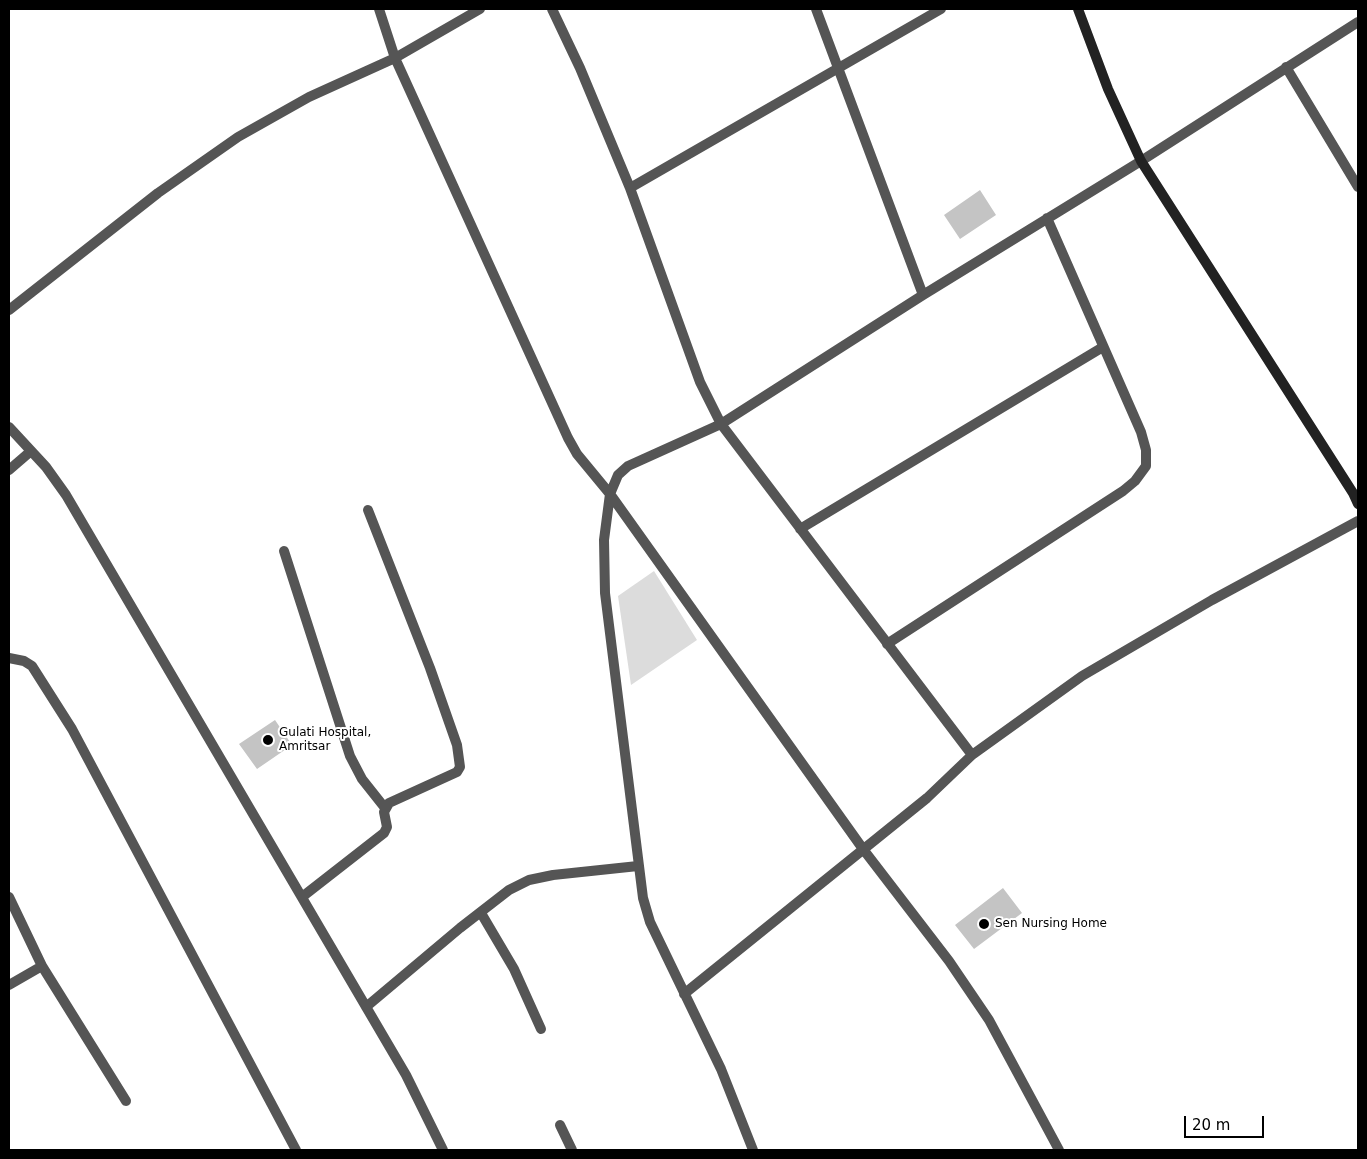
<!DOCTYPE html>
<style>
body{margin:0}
#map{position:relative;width:1367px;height:1159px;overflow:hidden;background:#fff;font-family:"DejaVu Sans",sans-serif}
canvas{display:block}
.frame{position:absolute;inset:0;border:10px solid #000;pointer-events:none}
.scale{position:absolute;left:1184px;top:1116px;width:80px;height:22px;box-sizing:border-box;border:2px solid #000;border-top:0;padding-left:6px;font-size:15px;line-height:18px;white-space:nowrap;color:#000;-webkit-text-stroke:4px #fff;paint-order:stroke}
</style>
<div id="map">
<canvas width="1367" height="1159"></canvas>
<div class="frame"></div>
<div class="scale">20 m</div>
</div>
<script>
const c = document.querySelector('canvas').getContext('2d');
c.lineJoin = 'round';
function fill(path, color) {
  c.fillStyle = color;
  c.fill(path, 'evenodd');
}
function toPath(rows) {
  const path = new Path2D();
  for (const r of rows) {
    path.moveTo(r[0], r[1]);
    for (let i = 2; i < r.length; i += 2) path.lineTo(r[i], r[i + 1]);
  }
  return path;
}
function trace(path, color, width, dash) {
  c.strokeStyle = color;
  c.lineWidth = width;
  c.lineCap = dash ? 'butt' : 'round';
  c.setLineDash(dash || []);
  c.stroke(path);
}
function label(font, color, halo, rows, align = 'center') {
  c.font = font + ' "DejaVu Sans",sans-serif';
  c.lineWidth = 4;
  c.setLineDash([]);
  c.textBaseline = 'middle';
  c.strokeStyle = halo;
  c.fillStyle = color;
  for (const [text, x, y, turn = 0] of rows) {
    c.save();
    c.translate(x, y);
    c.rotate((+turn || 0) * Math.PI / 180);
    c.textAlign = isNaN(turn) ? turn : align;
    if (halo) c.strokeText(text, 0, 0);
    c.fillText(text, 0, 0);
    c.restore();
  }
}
fill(toPath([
 [654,571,697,640,631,685,618,596]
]), '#dcdcdc');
fill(toPath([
 [980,190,996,215,960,239,944,215],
 [275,720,292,745,257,769,239,744],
 [1003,888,1022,913,974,949,955,925]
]), '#c4c4c4');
trace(toPath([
 [379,9,395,58,568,438,577,454,610,494,604,540,605,593,643,898,650,922,721,1069,753,1150],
 [552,9,580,68,630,188,700,382,721,424,972,755],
 [816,9,923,295],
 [1286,67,1358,187],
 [630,188,941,9],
 [9,310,158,193,238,137,309,97,395,58,480,9],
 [9,427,46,467,66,495,406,1075,443,1150],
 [9,470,31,451],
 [800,529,1103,347],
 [284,551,350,756,362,779,385,808],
 [887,644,1123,491,1135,481,1146,466,1146,450,1141,432,1047,218],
 [9,658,24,661,32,666,72,729,296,1150],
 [9,897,42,966,126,1101],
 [302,897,384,833,387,827,384,812,389,803,457,772,460,767,457,745,430,668,368,510],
 [481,913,514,969,541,1029],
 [9,985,42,966],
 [684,994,927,798,972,755,1082,676,1212,600,1358,521],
 [366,1007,460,928,509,890,529,880,553,875,638,866],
 [560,1125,572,1150],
 [1059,1150,989,1020,949,961,863,849,610,494,618,475,628,466,721,424,923,295,1141,161,1358,22]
]), '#555', 10);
trace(toPath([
 [1078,9,1108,89,1141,161,1353,493,1358,504]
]), '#222', 10);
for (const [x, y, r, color] of [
 [268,740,6,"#000"],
 [984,924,6,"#000"]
]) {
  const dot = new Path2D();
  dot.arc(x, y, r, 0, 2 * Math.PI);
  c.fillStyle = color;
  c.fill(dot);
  trace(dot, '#fff', 2);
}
label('12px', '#000', '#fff', [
 ["Gulati Hospital,",279,733],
 ["Amritsar",279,747],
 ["Sen Nursing Home",995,924]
], 'left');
</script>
